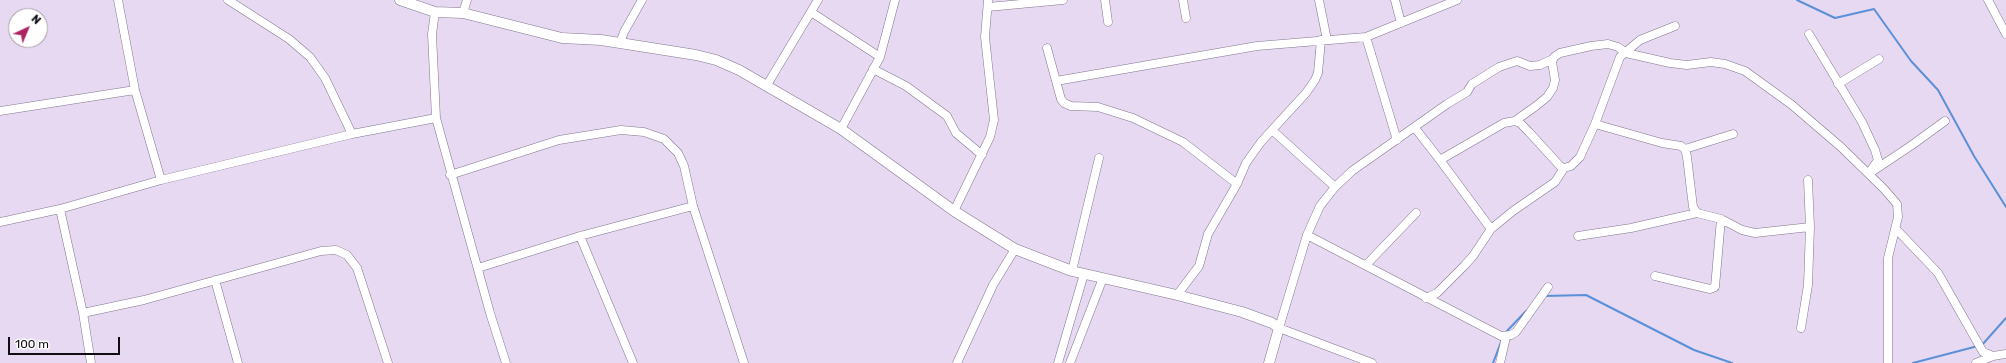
<!DOCTYPE html>
<style>
body{margin:0}
#map{position:relative;width:2006px;height:363px;overflow:hidden;background:#e7d9f2;font-family:Rubik,sans-serif}
canvas{display:block}
.north{position:absolute;left:8px;top:8px;width:40px;height:40px;box-sizing:border-box;background:#fff;border:1px solid #a09ea1;border-radius:50%;rotate:44deg;font-size:11px;font-weight:700;line-height:16px;text-align:center;color:#110d15}
.north::after{content:'';display:block;margin:auto;width:14px;height:18px;background:#ae2362;clip-path:polygon(50% 0,100% 100%,50% 72%,0 100%)}
.scale{position:absolute;left:8px;top:337px;width:112px;height:18px;box-sizing:border-box;border:2px solid #110d15;border-top:0;padding-left:5px;font-size:12px;line-height:14px;white-space:nowrap;color:#110d15;-webkit-text-stroke:3px #fff;paint-order:stroke}
</style>
<div id="map">
<canvas width="2006" height="363"></canvas>
<div class="north">N</div>
<div class="scale">100 m</div>
</div>
<script>
const c = document.querySelector('canvas').getContext('2d');
c.lineJoin = 'round';
function toPath(rows) {
  const path = new Path2D();
  for (const r of rows) {
    path.moveTo(r[0], r[1]);
    for (let i = 2; i < r.length; i += 2) path.lineTo(r[i], r[i + 1]);
  }
  return path;
}
function trace(path, color, width, dash) {
  c.strokeStyle = color;
  c.lineWidth = width;
  c.lineCap = dash ? 'butt' : 'round';
  c.setLineDash(dash || []);
  c.stroke(path);
}
trace(toPath([
 [1797,0,1835,18,1874,9,1911,61,1938,90,1974,156,2006,207],
 [1544,296,1586,295,1694,350,1732,363],
 [1505,333,1526,311],
 [1982,345,2006,318],
 [1493,363,1501,342],
 [1913,363,1978,346]
]), '#5b90d8', 2);
const minor = toPath([
 [118,0,135,90,161,180],
 [228,0,289,39,310,57,325,78,352,134],
 [1105,0,1108,22],
 [1183,0,1186,18],
 [1319,0,1327,40],
 [1395,0,1401,23],
 [1988,0,2006,34],
 [988,7,1063,0],
 [435,12,432,34,436,118,490,313,506,363],
 [811,12,880,57],
 [463,13,467,0],
 [1809,34,1862,122,1875,150,1878,160,1869,173],
 [1366,37,1397,140],
 [620,43,624,32,642,0],
 [1047,48,1056,81,1061,99,1064,103,1071,106,1098,107,1133,118,1183,142,1237,184],
 [873,69,906,86,947,116,956,133,982,155],
 [1056,81,1257,46,1366,37,1457,0],
 [1838,84,1879,59],
 [767,85,818,0],
 [0,111,135,90],
 [1515,121,1520,123,1529,132,1560,166,1564,168,1571,166,1580,157,1595,124,1620,57,1640,40,1675,26],
 [1595,124,1662,143,1681,146,1685,149,1687,157,1693,207,1697,213,1721,219,1742,230,1755,233,1810,227],
 [1415,128,1440,160,1504,123,1515,121,1536,106,1547,97,1553,88,1555,80,1552,62,1554,57,1560,53,1591,46,1608,44,1618,47,1626,53,1670,63,1687,65,1711,62,1725,64,1745,71,1792,105,1841,147,1884,189,1897,204,1898,217,1888,258,1888,363],
 [841,129,880,57,895,0],
 [1272,130,1335,187],
 [1685,149,1733,134],
 [1440,160,1491,229],
 [1873,171,1912,145,1945,121],
 [450,175,559,140,621,130,644,132,664,139,678,153,684,166,693,206,744,363],
 [60,209,83,313,91,363],
 [954,211,990,137,994,120,985,37,988,0],
 [0,222,60,209,161,180,352,134,436,118],
 [1896,229,1938,273,1983,352,1993,356],
 [1307,235,1501,336,1511,335,1516,332,1548,287],
 [580,236,633,363],
 [1578,236,1631,228,1697,213],
 [1366,265,1416,213],
 [478,268,580,236,693,206],
 [1072,271,1099,158],
 [1655,276,1710,289,1715,287,1721,219],
 [215,280,238,363],
 [1177,295,1199,266,1208,234,1237,184,1246,163,1261,142,1306,93,1315,80,1318,73,1321,40],
 [1426,298,1437,293,1464,266,1473,256,1491,229,1513,211,1555,182,1564,168],
 [83,313,144,300,321,251,336,250,347,255,357,268,388,363],
 [1801,328,1808,285,1810,227,1808,180],
 [957,363,993,285,1015,249],
 [1058,363,1084,274],
 [1070,363,1103,278],
 [1372,363,1279,328,1307,235,1320,206,1335,187,1352,171,1447,104,1467,92,1472,84,1499,67,1517,61,1530,66,1540,65,1553,59],
 [1500,363,1506,337],
 [1976,363,1993,356,2006,354]
]);
const tertiary = toPath([
 [400,0,435,12,463,13,562,38,601,40,696,55,716,60,739,70,841,129,954,211,1015,249,1072,271,1177,295,1242,312,1272,323,1279,328,1269,363]
]);
trace(minor, '#81768c', 9);
trace(tertiary, '#81768c', 11);
trace(minor, '#fff', 8);
trace(tertiary, '#fff', 10);
</script>
